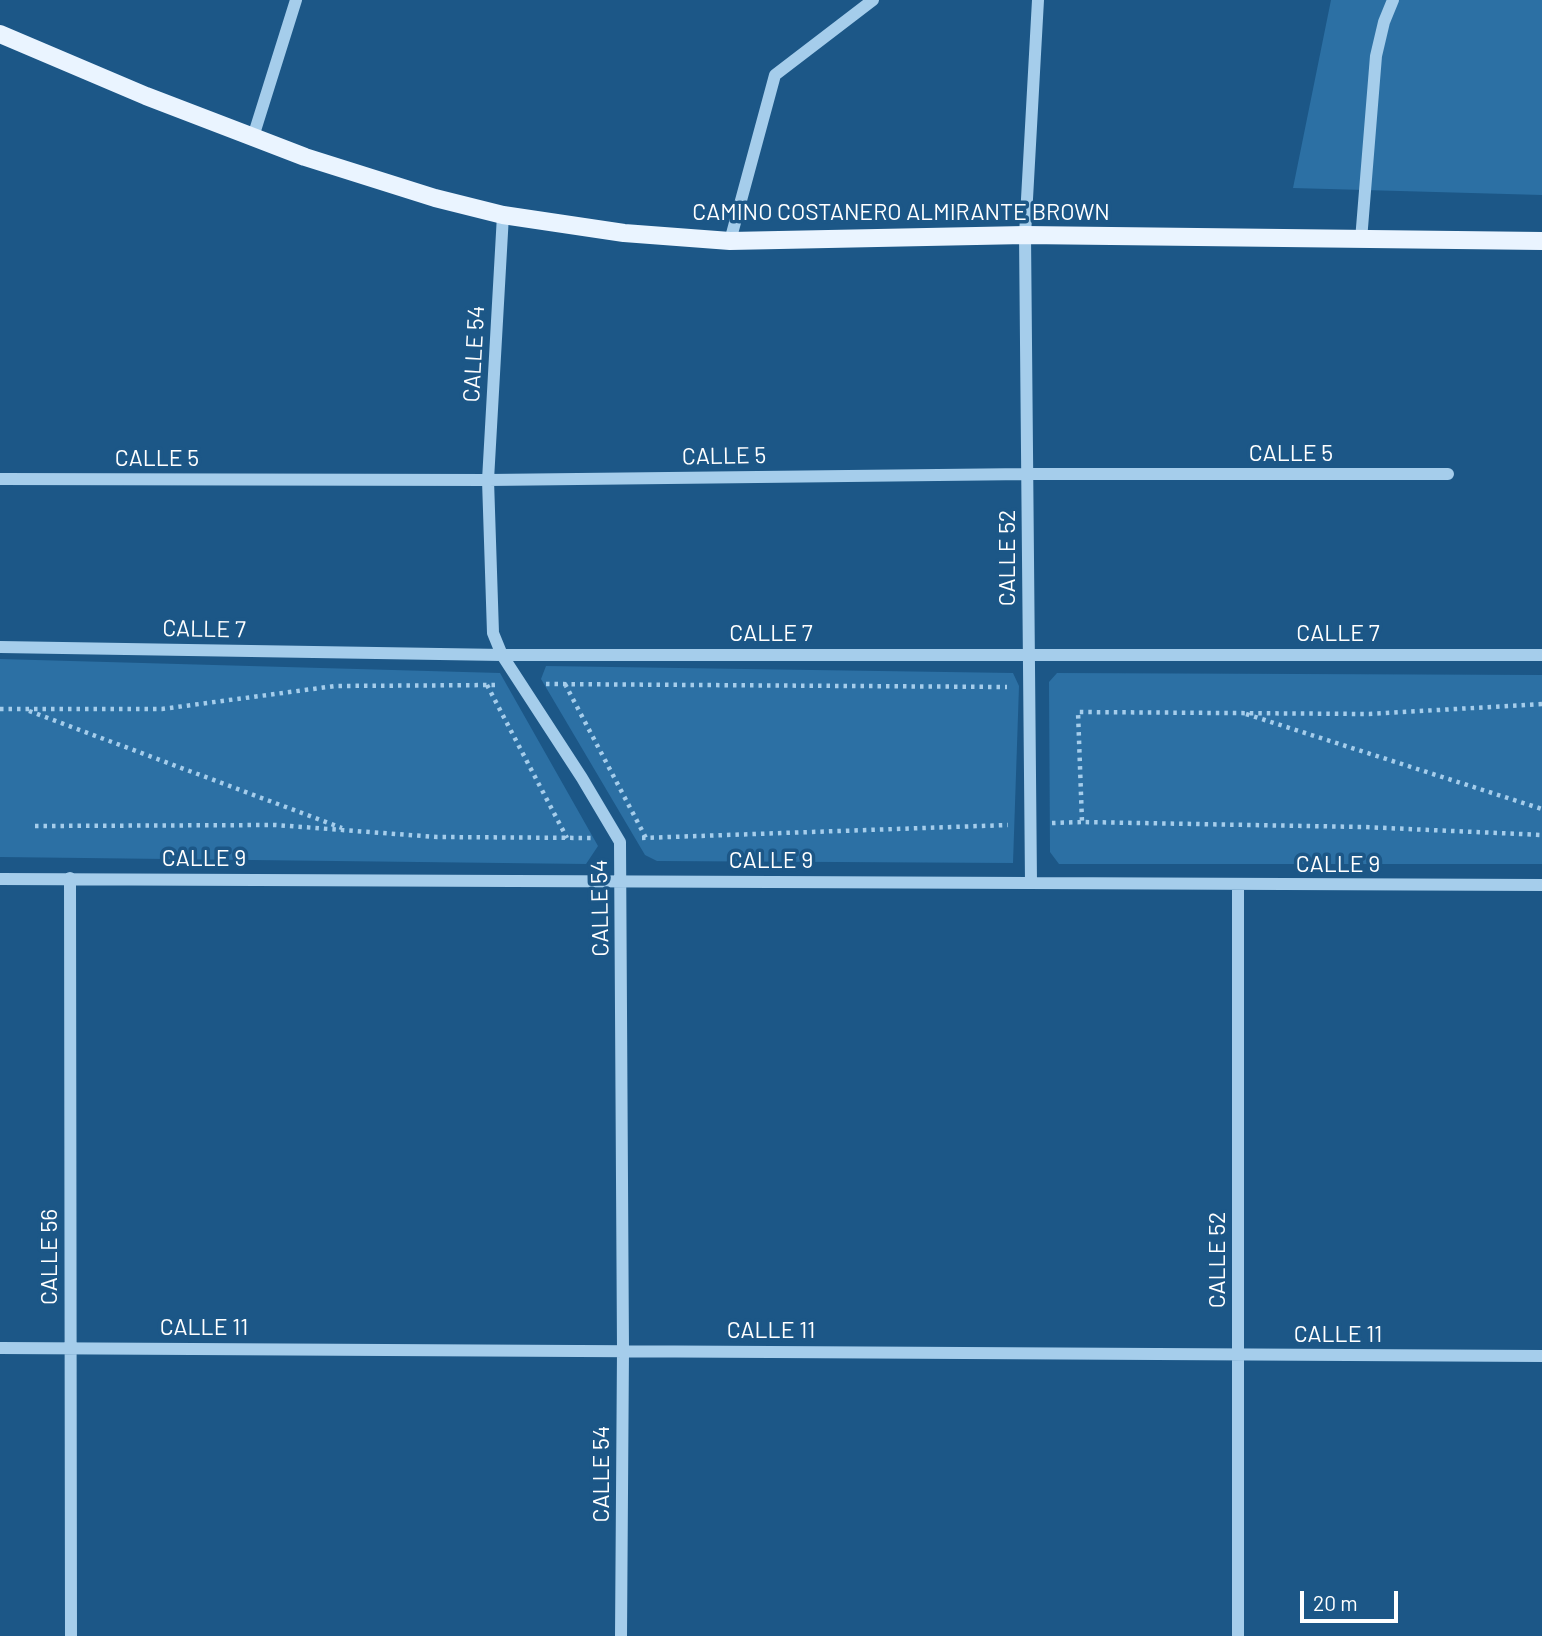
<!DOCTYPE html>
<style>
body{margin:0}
#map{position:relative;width:1542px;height:1636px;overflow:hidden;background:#1c5787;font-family:Barlow,sans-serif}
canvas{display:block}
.scale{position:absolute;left:1300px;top:1591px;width:98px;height:32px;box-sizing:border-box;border:4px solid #fff;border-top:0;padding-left:9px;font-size:21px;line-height:24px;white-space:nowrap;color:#fff;-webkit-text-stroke:5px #1c5787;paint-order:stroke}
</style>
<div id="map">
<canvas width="1542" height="1636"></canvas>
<div class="scale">20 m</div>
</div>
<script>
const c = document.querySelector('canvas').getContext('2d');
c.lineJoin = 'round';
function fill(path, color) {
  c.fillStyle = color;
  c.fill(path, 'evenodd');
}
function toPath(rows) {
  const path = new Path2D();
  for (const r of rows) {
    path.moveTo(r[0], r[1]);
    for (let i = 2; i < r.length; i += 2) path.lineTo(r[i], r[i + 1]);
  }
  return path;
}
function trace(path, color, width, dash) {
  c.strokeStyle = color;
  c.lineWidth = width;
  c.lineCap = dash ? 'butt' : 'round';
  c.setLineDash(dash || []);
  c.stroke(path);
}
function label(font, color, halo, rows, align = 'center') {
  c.font = font + ' Barlow,sans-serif';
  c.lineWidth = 7;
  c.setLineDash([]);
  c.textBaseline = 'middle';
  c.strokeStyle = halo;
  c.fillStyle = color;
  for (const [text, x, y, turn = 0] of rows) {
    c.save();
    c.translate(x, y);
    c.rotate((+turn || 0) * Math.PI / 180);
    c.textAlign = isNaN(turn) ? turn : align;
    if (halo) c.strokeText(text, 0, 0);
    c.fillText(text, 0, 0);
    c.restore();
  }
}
fill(toPath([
 [1331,0,1542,0,1542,195,1293,188],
 [0,659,500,673,598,846,586,864,0,857],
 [546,666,1013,673,1019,686,1013,863,657,861,645,855,541,679],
 [1057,673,1542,675,1542,864,1059,864,1050,852,1049,682]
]), '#2c70a4');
trace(toPath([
 [546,684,1007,687],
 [565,684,646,838],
 [487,685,567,838],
 [1542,704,1369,714,1078,712,1082,822,1364,827,1542,835],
 [0,709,162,709,335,686,496,685],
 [29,711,342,828],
 [1246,714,1542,809],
 [1052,823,1082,822],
 [35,826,275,825,437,837,592,838],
 [642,838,1008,825]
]), '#a5cdeb', 4.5, [3.5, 5]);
trace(toPath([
 [253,137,296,0],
 [503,215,488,480,493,633,502,655,582,778,620,842,623,1350,621,1636],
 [1361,240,1376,56,1384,22,1393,0],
 [730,241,775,75,873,0],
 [0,479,488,480,1028,474,1448,474],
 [0,647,502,655,1542,655],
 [70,878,71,1636],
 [0,879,1542,885],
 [1031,882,1025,235,1038,0],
 [0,1348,1542,1356],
 [1238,1636,1238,885]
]), '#a5cdeb', 12);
trace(toPath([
 [0,34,146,96,253,137,305,157,435,198,503,215,624,233,730,241,1025,235,1542,241]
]), '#eaf4ff', 18);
label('23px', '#fff', '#1c5787', [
 ["CAMINO COSTANERO ALMIRANTE BROWN",901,212],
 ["CALLE 54",474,354,-87],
 ["CALLE 5",1291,453],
 ["CALLE 5",724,456,-1],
 ["CALLE 5",157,458],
 ["CALLE 52",1007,558,-90],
 ["CALLE 7",204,629,1],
 ["CALLE 7",771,633],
 ["CALLE 7",1338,633],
 ["CALLE 9",204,858],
 ["CALLE 9",771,860],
 ["CALLE 9",1338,864],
 ["CALLE 54",600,908,-91],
 ["CALLE 56",49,1257,-90],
 ["CALLE 52",1217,1260,-90],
 ["CALLE 11",204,1327],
 ["CALLE 11",771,1330],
 ["CALLE 11",1338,1334],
 ["CALLE 54",601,1474,-90]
]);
</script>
